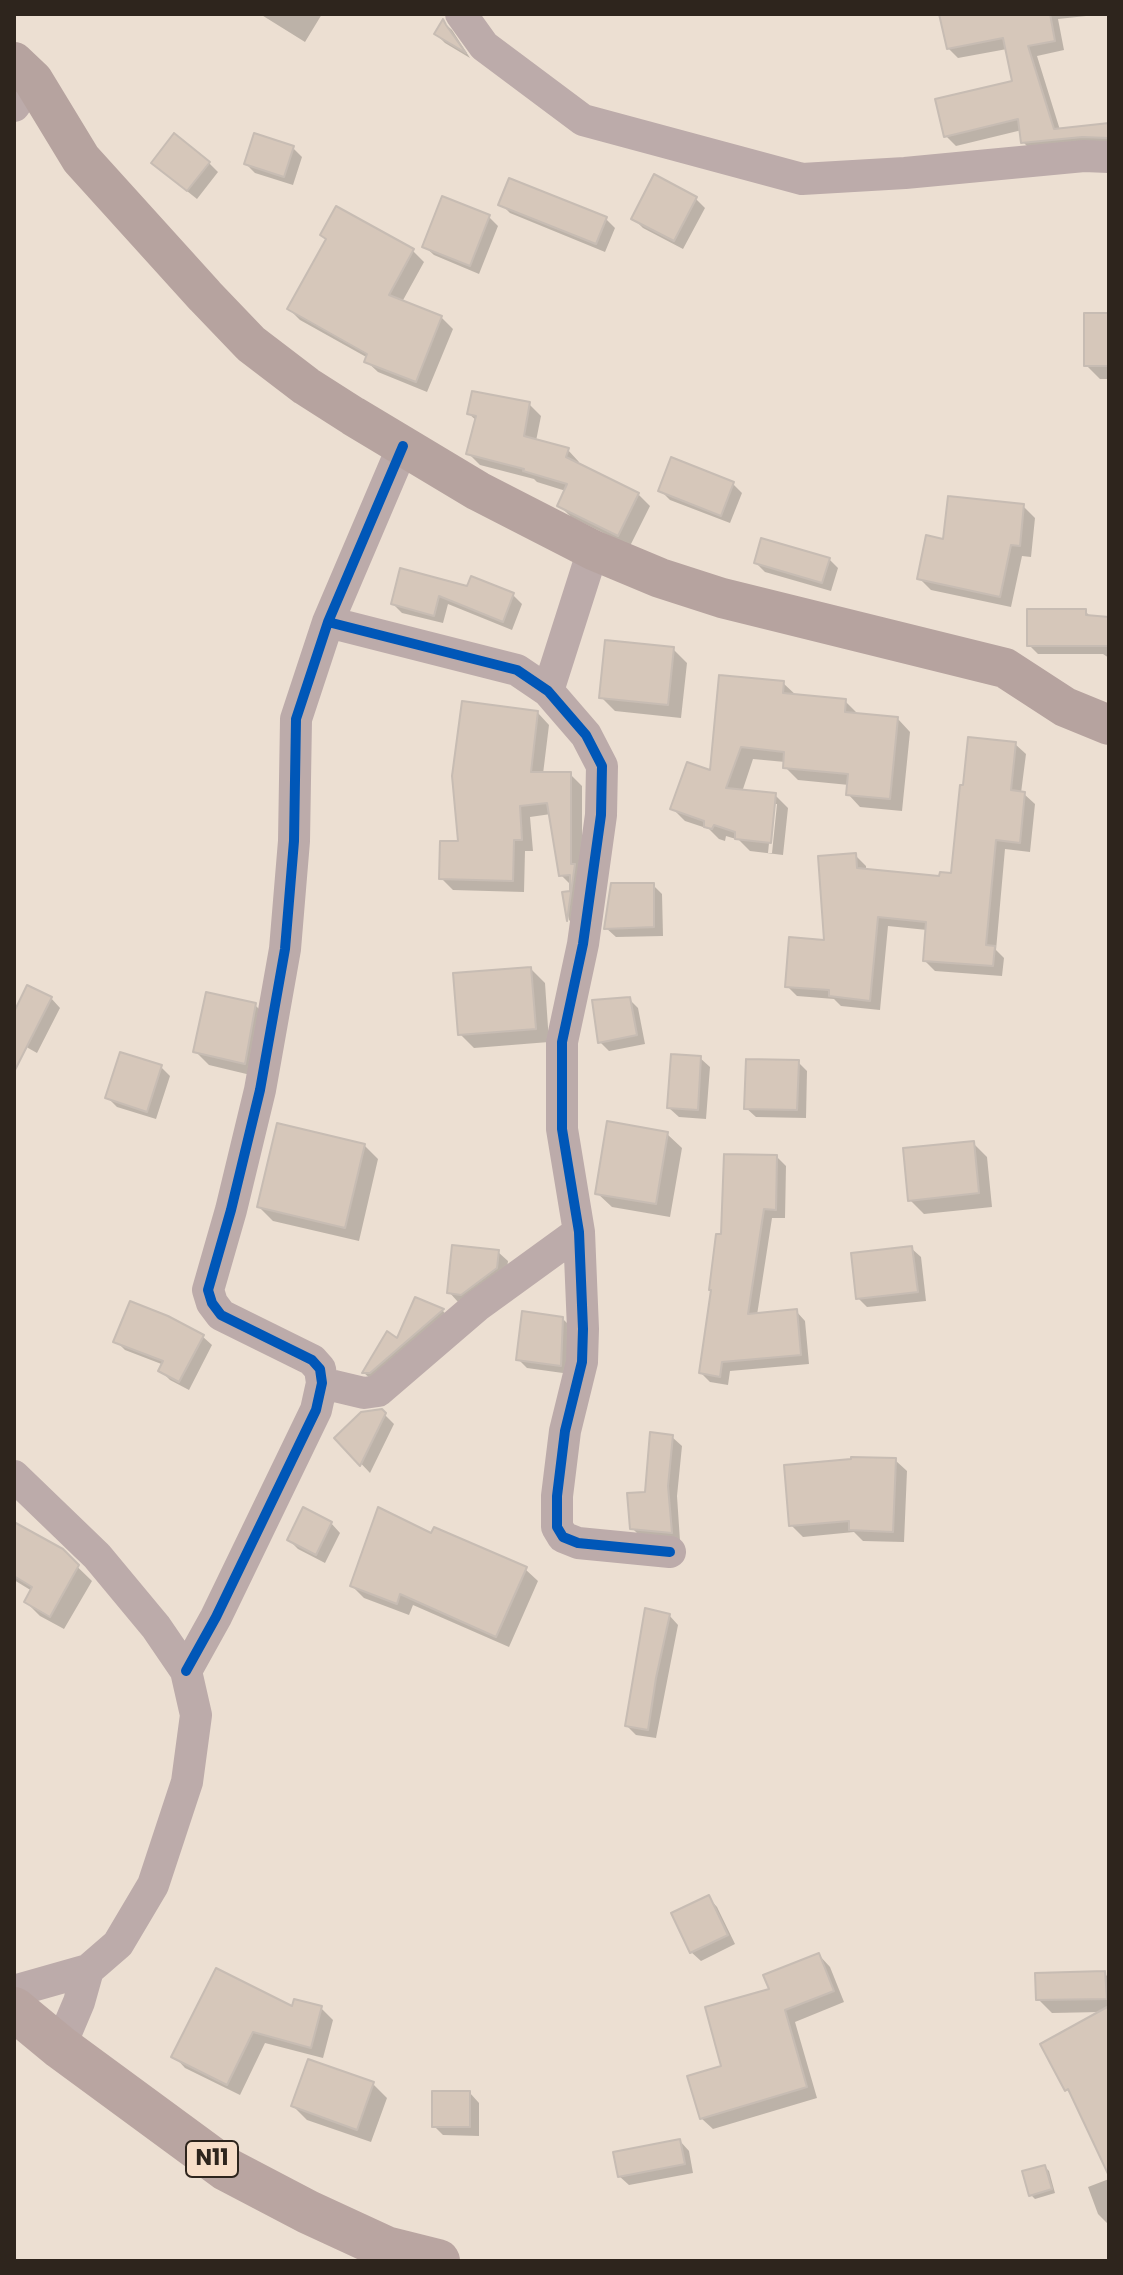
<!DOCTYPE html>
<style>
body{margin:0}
#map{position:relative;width:1123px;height:2275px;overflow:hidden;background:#ecdfd2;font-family:Poppins,sans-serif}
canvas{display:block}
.frame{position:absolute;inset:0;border:16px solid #2e251d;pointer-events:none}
</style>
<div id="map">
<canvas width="1123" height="2275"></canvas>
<div class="frame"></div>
</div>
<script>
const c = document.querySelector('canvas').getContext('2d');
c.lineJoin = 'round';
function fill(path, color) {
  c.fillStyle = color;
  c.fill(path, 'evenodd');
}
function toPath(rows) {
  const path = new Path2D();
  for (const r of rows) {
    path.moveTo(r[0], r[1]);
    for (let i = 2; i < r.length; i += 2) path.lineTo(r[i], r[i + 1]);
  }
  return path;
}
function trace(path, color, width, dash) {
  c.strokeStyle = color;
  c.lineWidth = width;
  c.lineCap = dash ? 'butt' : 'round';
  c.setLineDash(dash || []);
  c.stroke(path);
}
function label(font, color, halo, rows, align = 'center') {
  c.font = font + ' Poppins,sans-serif';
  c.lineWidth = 6;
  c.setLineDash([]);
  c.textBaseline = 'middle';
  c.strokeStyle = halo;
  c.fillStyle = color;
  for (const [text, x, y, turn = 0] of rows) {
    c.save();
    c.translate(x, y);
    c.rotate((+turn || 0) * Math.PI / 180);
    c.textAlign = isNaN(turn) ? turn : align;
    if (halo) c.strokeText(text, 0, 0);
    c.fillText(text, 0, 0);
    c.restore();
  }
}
fill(toPath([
 [260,14,322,14,305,42],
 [953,14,1105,14,1058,19,1064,50,1037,56,1060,130,1109,124,1109,147,1033,152,1023,142,1022,130,956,146,946,136,1014,82,1007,49,958,58,948,48],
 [443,22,452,30,470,58,445,43,436,34],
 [293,148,302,157,293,185,255,173,246,164],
 [209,163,218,172,197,199,163,172],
 [696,199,705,208,683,249,643,228,634,219],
 [501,204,606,219,615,228,605,252,510,213],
 [489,217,498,226,479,274,434,255,424,246],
 [413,251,424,262,402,302,441,317,453,329,427,392,378,372,366,361,368,358,300,320,289,309],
 [1109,315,1109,379,1100,379,1086,365],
 [529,404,541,416,536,441,568,450,579,462,578,465,638,494,650,506,630,546,571,517,559,505,566,491,537,482,534,479,480,465,469,454,477,421,469,414],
 [733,484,742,493,730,523,670,500,661,491],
 [1023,506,1035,518,1031,557,1022,556,1011,607,931,590,919,578,945,541],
 [829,559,838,568,831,591,765,572,756,563],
 [468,588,513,595,522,604,512,630,448,604,443,623,402,613,393,604],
 [1085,611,1091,617,1109,619,1109,658,1103,654,1038,654,1029,645],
 [673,649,687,663,681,718,615,711,601,697],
 [783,683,797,696,845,701,859,715,898,719,910,732,902,811,860,807,848,794,849,785,798,780,785,767,785,762,753,759,742,792,775,795,788,808,783,855,750,851,739,840,726,836,725,841,719,839,709,829,685,821,672,808,711,773],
 [773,804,777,804,772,853,768,853],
 [538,713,549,725,543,774,570,774,582,786,582,874,579,929,569,920,564,894,572,892,572,886,561,875,551,814,530,817,533,851,525,851,524,892,453,890,441,878],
 [1015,744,1026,754,1021,793,1024,794,1035,804,1030,852,1005,849,996,950,1004,958,1002,976,935,971,925,961,927,930,888,926,880,1010,841,1006,834,999,797,996,787,986,826,942,855,855,866,866,866,870,941,878,953,875],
 [653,885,662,894,663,936,616,937,606,928],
 [531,969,545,983,549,1042,474,1048,460,1034],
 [51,998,60,1008,37,1053,14,1040,14,1016],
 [629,999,638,1008,645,1044,609,1051,600,1042],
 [255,1005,269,1019,259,1077,209,1065,195,1051],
 [700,1058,710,1067,706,1119,679,1117,669,1108],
 [798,1062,807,1071,806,1118,756,1117,746,1108],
 [161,1067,170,1076,156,1119,117,1107,108,1098],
 [667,1134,682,1148,670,1217,612,1207,597,1193],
 [973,1143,987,1157,992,1207,924,1214,910,1200],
 [364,1145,378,1159,359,1241,273,1221,259,1207],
 [777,1157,786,1166,785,1218,772,1218,757,1315,796,1311,805,1321,809,1364,730,1371,728,1385,710,1382,701,1373],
 [911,1248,921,1257,926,1301,867,1307,858,1298],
 [498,1252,508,1261,506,1277,458,1302,449,1292],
 [416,1299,443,1311,451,1320,373,1381,364,1373,398,1341],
 [563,1319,572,1328,570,1374,527,1368,518,1359],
 [202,1336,212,1345,189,1390,170,1380,161,1371,164,1365,125,1350,116,1341],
 [381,1411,394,1424,370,1473,337,1438],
 [672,1437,682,1446,677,1496,680,1541,641,1537,632,1528],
 [895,1460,907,1471,904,1542,863,1541,854,1532,803,1537,791,1525,853,1461],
 [331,1523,340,1533,325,1563,298,1549,289,1540],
 [14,1524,61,1551,92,1581,64,1629,40,1616,26,1602,32,1591,14,1580],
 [432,1535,525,1569,538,1581,509,1647,413,1605,409,1615,364,1598,352,1586],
 [669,1615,678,1625,656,1738,636,1735,627,1726],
 [708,1897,717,1907,735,1944,701,1961,691,1952],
 [819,1955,830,1967,844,2002,795,2022,817,2098,713,2129,701,2118,723,2068,772,1990],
 [1104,1973,1109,1978,1109,2171,1074,2097,1067,2090,1101,2012,1052,2013,1038,1999],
 [321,2008,333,2020,323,2058,265,2043,240,2095,185,2068,174,2056,293,2009],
 [373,2084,387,2098,371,2142,307,2120,293,2106],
 [470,2093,479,2103,479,2136,443,2135,434,2126],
 [680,2141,689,2151,693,2173,629,2185,619,2176],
 [1045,2167,1049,2171,1055,2193,1035,2199,1031,2195],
 [1109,2179,1109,2225,1098,2214,1088,2187]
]), '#0003');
const building = toPath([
 [939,14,1050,14,1055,41,1028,46,1054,129,1109,123,1109,138,1082,137,1021,143,1018,119,944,137,935,99,1012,81,1003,38,947,49,939,14],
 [443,19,446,25,466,53,434,34,443,19],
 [174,133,210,162,187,191,151,163,174,133],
 [254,133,294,146,284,177,244,164,254,133],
 [654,174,697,197,674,241,631,219,654,174],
 [509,178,607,217,596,244,498,205,509,178],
 [442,196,490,215,470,266,422,247,442,196],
 [336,206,414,249,389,295,442,316,416,382,364,362,367,354,287,309,326,239,320,235,336,206],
 [1084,313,1109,313,1109,366,1084,366,1084,313],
 [472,391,530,402,524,436,569,448,566,457,639,493,618,536,557,506,567,484,523,471,524,469,466,454,476,416,467,414,472,391],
 [671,457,734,482,721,516,658,491,671,457],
 [948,496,1024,504,1020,546,1011,545,1000,597,917,579,926,535,943,539,948,496],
 [761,538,830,558,822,583,754,563,761,538],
 [400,568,467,586,471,576,514,593,503,622,439,596,434,616,391,604,400,568],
 [1027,609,1086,609,1086,615,1109,617,1109,646,1027,646,1027,609],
 [605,640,674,647,668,705,599,698,605,640],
 [719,675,784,681,783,693,846,699,845,712,898,717,890,799,846,795,848,774,783,768,784,752,741,747,726,788,776,793,771,843,735,839,735,832,714,825,712,829,704,827,704,821,670,809,687,762,710,770,719,675],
 [462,701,538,711,531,772,571,772,571,864,575,864,567,921,562,892,570,891,570,875,559,876,547,803,520,806,522,840,514,840,513,881,439,879,440,841,458,841,452,776,462,701],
 [968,737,1016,742,1011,790,1025,792,1020,843,996,840,986,945,995,946,993,966,923,961,926,922,878,917,870,1001,829,996,829,990,785,987,789,937,824,940,818,856,856,853,857,868,939,876,940,872,951,873,960,785,963,785,968,737],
 [611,883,654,883,654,927,604,929,611,883],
 [531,967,536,1029,458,1035,453,973,531,967],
 [27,985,52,997,14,1072,14,1012,27,985],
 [206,992,256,1003,245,1064,193,1052,206,992],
 [630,997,637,1035,598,1043,592,1000,630,997],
 [120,1052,162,1065,147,1112,105,1098,120,1052],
 [671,1054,701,1056,698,1110,667,1108,671,1054],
 [746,1059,799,1060,797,1110,744,1109,746,1059],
 [607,1121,668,1132,656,1204,595,1194,607,1121],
 [277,1123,365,1144,345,1228,257,1207,277,1123],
 [974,1141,979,1193,908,1201,903,1148,974,1141],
 [724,1154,777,1155,776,1210,764,1209,748,1314,797,1309,801,1355,722,1362,720,1377,699,1373,711,1290,709,1290,716,1234,721,1234,724,1154],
 [452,1245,499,1250,497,1268,461,1295,447,1293,452,1245],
 [912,1246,918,1292,856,1299,851,1253,912,1246],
 [415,1297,444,1309,370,1373,362,1373,387,1331,397,1338,415,1297],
 [130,1301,168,1316,204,1335,179,1382,158,1371,163,1361,113,1342,130,1301],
 [522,1311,563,1317,561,1366,516,1360,522,1311],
 [382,1409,386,1413,360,1466,334,1438,361,1412,382,1409],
 [650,1432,673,1435,668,1486,672,1533,630,1529,627,1493,645,1492,650,1432],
 [851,1457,896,1458,893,1532,849,1530,849,1521,789,1526,784,1465,851,1459,851,1457],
 [303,1507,332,1522,316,1555,287,1540,303,1507],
 [378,1507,431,1533,434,1527,527,1567,496,1637,400,1594,397,1604,350,1586,378,1507],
 [14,1522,63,1549,79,1565,50,1617,24,1602,32,1587,14,1576,14,1522],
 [645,1608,670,1614,656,1678,648,1730,625,1726,645,1608],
 [709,1895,728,1935,690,1953,671,1913,709,1895],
 [819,1953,834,1991,785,2010,807,2087,700,2119,687,2076,721,2066,705,2007,769,1989,763,1975,819,1953],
 [216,1968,292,2006,294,1999,322,2006,311,2048,253,2032,227,2085,171,2057,216,1968],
 [1105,1971,1107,1999,1036,2000,1035,1973,1105,1971],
 [1109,2006,1109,2176,1068,2089,1065,2091,1040,2044,1109,2006],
 [308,2059,374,2082,357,2130,291,2106,308,2059],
 [432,2091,470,2091,470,2127,432,2127,432,2091],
 [680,2139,685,2164,618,2177,613,2152,680,2139],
 [1045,2165,1052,2189,1029,2196,1022,2171,1045,2165]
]);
fill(building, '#d6c7ba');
trace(building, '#c7bcb3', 2);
trace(toPath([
 [461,14,484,46,583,120,802,179,905,173,1084,156,1109,157],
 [14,106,33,80],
 [328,622,517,670,548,691,586,735,602,766,601,815,583,944,562,1042,562,1129,579,1232,583,1329,582,1362,565,1431,557,1496,557,1527,563,1537,578,1543,670,1552],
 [548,691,593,550],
 [322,1383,364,1393,378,1391,477,1306,579,1232],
 [14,1476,97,1556,156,1627,186,1671,196,1715,187,1782,153,1885,118,1944,88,1970,79,2002,60,2047],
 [186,1671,216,1617,316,1410,322,1383,320,1369,312,1360,221,1315,212,1303,208,1290,231,1210,260,1090,285,949,294,841,296,719,328,622,403,446],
 [14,1991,88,1970]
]), '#bcabaa', 32);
trace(toPath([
 [14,62,33,80,81,159,205,296,251,344,306,386,353,416,478,491,593,550,660,578,722,598,1005,668,1065,707,1109,725]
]), '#b6a39f', 40);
trace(toPath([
 [14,2009,60,2047,226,2169,308,2212,386,2248,438,2261]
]), '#b9a5a1', 44);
trace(toPath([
 [328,622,517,670,548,691,586,735,602,766,601,815,583,944,562,1042,562,1129,579,1232,583,1329,582,1362,565,1431,557,1496,557,1527,563,1537,578,1543,670,1552],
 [186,1671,216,1617,316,1410,322,1383,320,1369,312,1360,221,1315,212,1303,208,1290,231,1210,260,1090,285,949,294,841,296,719,328,622,403,446]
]), '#0057b8', 10);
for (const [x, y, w] of [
 [212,2159,52]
]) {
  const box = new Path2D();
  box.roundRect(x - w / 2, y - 18, w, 36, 6);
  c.fillStyle = '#f7dec8';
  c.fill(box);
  trace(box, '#2e251d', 2);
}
label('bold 22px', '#2e251d', null, [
 ["N11",212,2159]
]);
</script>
